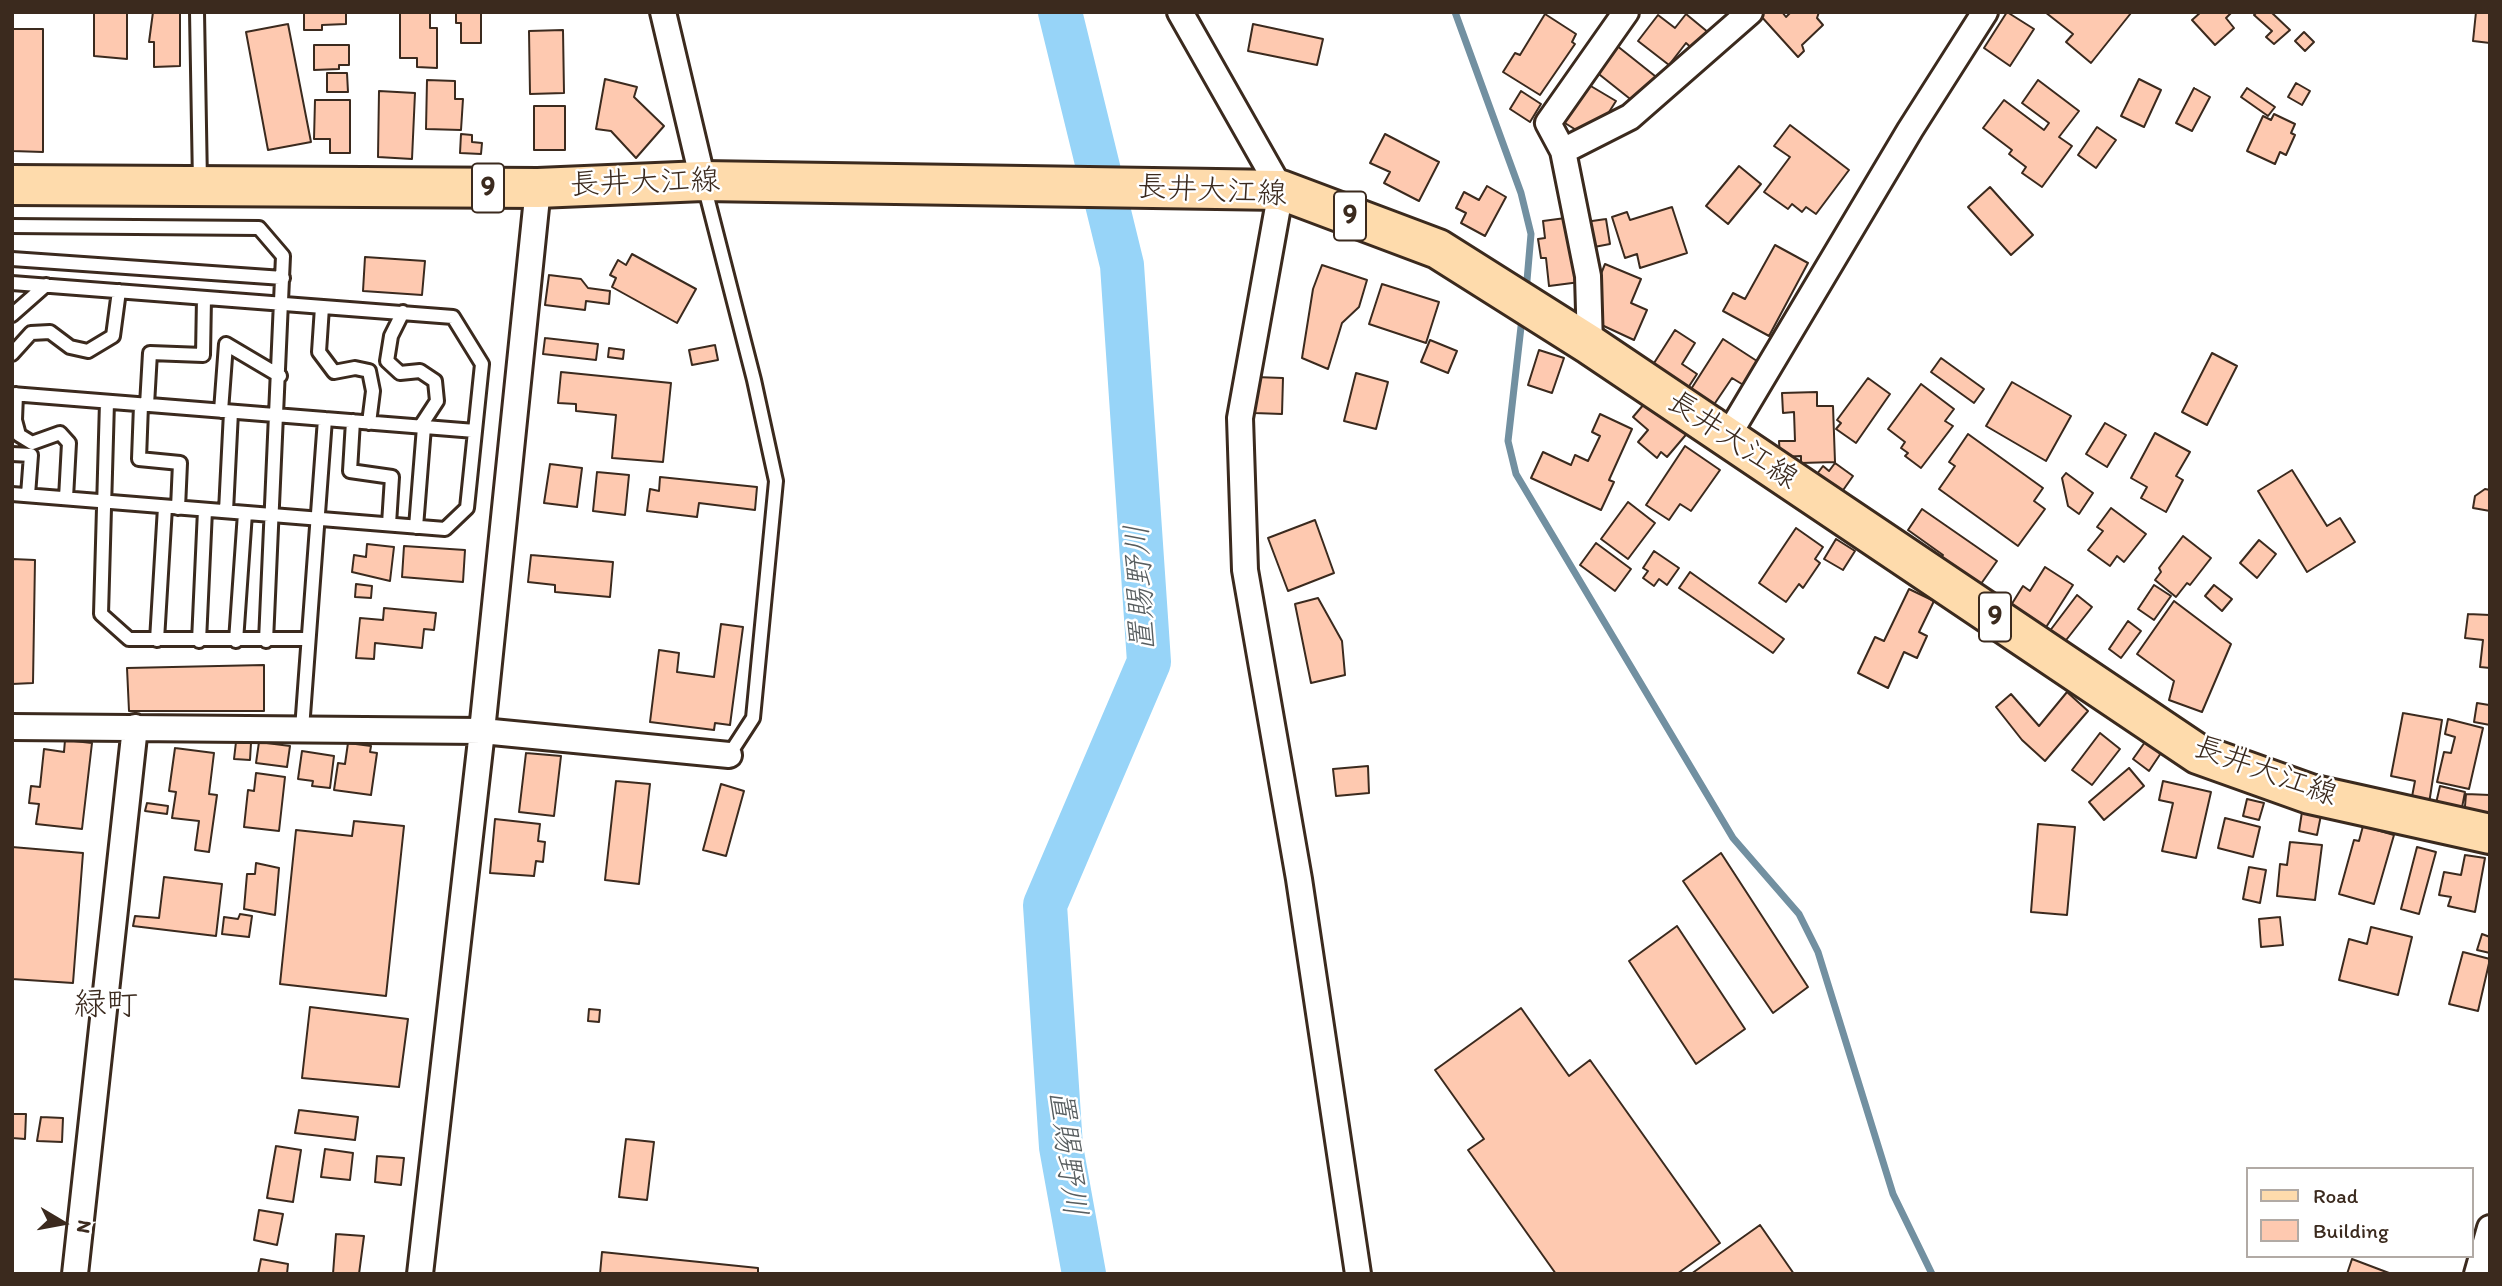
<!DOCTYPE html>
<meta charset="utf-8">
<style>
body{margin:0}
#map{position:relative;width:2502px;height:1286px;overflow:hidden;background:#fff;font-family:Itim,sans-serif}
canvas{display:block}
.frame{position:absolute;inset:0;border:14px solid #3b2a1e;pointer-events:none}
.legend{position:absolute;left:2246px;top:1167px;width:228px;height:91px;box-sizing:border-box;background:#fff;border:2px solid #b1aaa5;margin:0;padding:9px 12px;list-style:none;font-size:21px;color:#3b2a1e}
.legend li{display:flex;align-items:center;gap:14px;height:35px}
.legend b{width:35px;border:2px solid #b1aaa5}
.north{position:absolute;left:28px;top:1188px;width:70px;height:70px;-webkit-text-stroke:5px #fff;paint-order:stroke;rotate:100deg;font-size:19px;font-weight:700;line-height:28px;text-align:center;color:#3b2a1e}
.north::after{content:'';display:block;margin:auto;width:24px;height:32px;background:#3b2a1e;clip-path:polygon(50% 0,100% 100%,50% 72%,0 100%)}
</style>
<div id="map">
<canvas width="2502" height="1286"></canvas>
<div class="frame"></div>
<ul class="legend">
<li><b style="height:9px;background:#fedbac"></b>Road</li>
<li><b style="height:19px;background:#fec9b0"></b>Building</li>
</ul>
<div class="north">N</div>
</div>
<script>
const c = document.querySelector('canvas').getContext('2d');
c.lineJoin = 'round';
function toPath(rows) {
  const path = new Path2D();
  for (const r of rows) {
    path.moveTo(r[0], r[1]);
    for (let i = 2; i < r.length; i += 2) path.lineTo(r[i], r[i + 1]);
  }
  return path;
}
function trace(path, color, width, dash) {
  c.strokeStyle = color;
  c.lineWidth = width;
  c.lineCap = dash ? 'butt' : 'round';
  c.setLineDash(dash || []);
  c.stroke(path);
}
function fill(path, color) {
  c.fillStyle = color;
  c.fill(path, 'evenodd');
}
function label(font, color, halo, rows, align = 'center') {
  c.font = font + ' Itim,"Klee One",sans-serif';
  c.lineWidth = 5;
  c.setLineDash([]);
  c.textBaseline = 'middle';
  c.strokeStyle = halo;
  c.fillStyle = color;
  for (const [text, x, y, turn = 0] of rows) {
    c.save();
    c.translate(x, y);
    c.rotate((+turn || 0) * Math.PI / 180);
    c.textAlign = isNaN(turn) ? turn : align;
    if (halo) c.strokeText(text, 0, 0);
    c.fillText(text, 0, 0);
    c.restore();
  }
}
trace(toPath([
 [1455,12,1521,193,1531,234,1526,292],
 [1522,318,1508,441,1516,474,1733,838,1799,914,1818,952,1893,1194,1932,1274]
]), '#7290a1', 7);
trace(toPath([
 [1060,12,1122,265,1149,662,1045,905,1061,1147,1084,1274]
]), '#97d4f8', 44);
const building = toPath([
 [103,12,127,12,127,59,94,56,94,13,103,12],
 [153,12,180,12,180,66,154,67,154,42,149,42,153,12],
 [304,12,346,12,346,24,322,25,322,30,304,30,304,12],
 [400,12,430,12,430,28,437,28,437,68,417,67,417,58,400,58,400,12],
 [456,12,481,12,481,43,461,43,461,23,456,23,456,12],
 [1763,12,1782,12,1786,17,1791,12,1819,12,1817,18,1823,25,1802,45,1804,51,1798,57,1760,15,1763,12],
 [2007,12,2034,29,2010,66,1984,48,2007,12],
 [2045,12,2130,12,2131,13,2091,63,2066,42,2073,34,2045,12],
 [2201,12,2232,12,2226,18,2234,28,2215,45,2192,20,2201,12],
 [2257,12,2271,12,2290,30,2274,44,2266,37,2272,31,2254,15,2257,12],
 [2476,12,2490,12,2490,43,2473,41,2476,12],
 [1545,14,1576,34,1572,42,1575,44,1540,95,1503,72,1515,53,1520,55,1545,14],
 [1686,14,1709,33,1695,51,1686,43,1669,65,1638,41,1658,15,1675,28,1686,14],
 [288,24,311,142,268,150,246,32,288,24],
 [1253,24,1323,39,1317,65,1248,51,1253,24],
 [12,29,43,29,43,152,12,151,12,29],
 [563,30,564,93,530,94,529,31,563,30],
 [2304,32,2314,42,2305,51,2295,41,2304,32],
 [314,45,349,45,349,65,339,65,339,69,314,70,314,45],
 [1616,45,1660,80,1639,106,1595,71,1616,45],
 [327,73,347,73,348,92,327,92,327,73],
 [605,79,637,87,634,97,664,126,636,158,611,131,596,129,605,79],
 [2139,79,2161,90,2144,127,2121,116,2139,79],
 [427,80,455,81,455,99,463,99,461,130,426,129,427,80],
 [2038,80,2079,111,2059,137,2072,146,2042,187,2022,173,2026,167,2009,154,2012,150,1983,128,2004,100,2044,130,2049,123,2022,103,2038,80],
 [1584,82,1616,101,1599,128,1581,133,1560,120,1584,82],
 [2296,83,2310,91,2302,105,2288,97,2296,83],
 [2194,88,2210,97,2192,131,2176,123,2194,88],
 [2247,88,2275,107,2268,116,2241,97,2247,88],
 [379,91,415,93,412,159,378,157,379,91],
 [1521,91,1541,104,1530,122,1510,109,1521,91],
 [315,100,350,100,350,153,330,153,330,139,314,139,315,100],
 [534,106,565,106,565,150,534,150,534,106],
 [2274,114,2295,124,2291,133,2295,135,2286,155,2280,152,2275,164,2247,151,2263,116,2271,120,2274,114],
 [1790,125,1849,170,1816,214,1806,207,1802,212,1792,204,1788,209,1764,192,1790,157,1774,146,1790,125],
 [2097,127,2116,140,2096,168,2078,155,2097,127],
 [461,134,472,135,472,142,482,143,481,154,460,153,461,134],
 [1385,134,1439,162,1419,201,1384,183,1390,172,1370,163,1385,134],
 [1739,166,1761,184,1728,224,1706,206,1739,166],
 [1487,186,1506,197,1485,236,1461,223,1466,213,1456,208,1464,192,1479,200,1487,186],
 [1990,187,2033,235,2011,255,1968,207,1990,187],
 [1672,207,1687,253,1640,268,1637,254,1625,258,1612,217,1627,212,1630,220,1672,207],
 [1573,217,1580,282,1549,286,1546,258,1541,258,1538,239,1545,238,1543,221,1573,217],
 [1606,219,1610,244,1589,248,1585,222,1606,219],
 [1775,245,1808,263,1769,336,1723,311,1733,293,1745,299,1775,245],
 [632,254,696,289,677,323,612,287,616,278,610,275,618,260,626,265,632,254],
 [365,257,425,261,422,295,363,291,365,257],
 [1605,264,1641,279,1631,303,1647,310,1634,340,1593,321,1602,301,1592,296,1605,264],
 [1322,265,1367,280,1359,307,1342,323,1328,369,1302,358,1313,289,1322,265],
 [549,275,581,279,588,288,610,291,609,304,586,301,585,310,545,305,549,275],
 [1382,284,1439,302,1426,343,1369,324,1382,284],
 [1675,330,1695,343,1682,364,1697,374,1684,394,1649,371,1675,330],
 [545,338,598,344,596,360,543,354,545,338],
 [1723,339,1760,363,1745,386,1732,378,1709,412,1686,397,1723,339],
 [1430,340,1457,351,1448,373,1421,362,1430,340],
 [715,345,718,360,692,365,689,350,715,345],
 [609,348,624,350,623,359,608,357,609,348],
 [1539,350,1564,358,1552,393,1528,385,1539,350],
 [2212,353,2237,366,2207,425,2182,412,2212,353],
 [1941,358,1984,389,1974,403,1931,372,1941,358],
 [561,372,671,383,663,462,612,458,616,415,576,411,576,404,558,403,561,372],
 [1356,373,1388,382,1376,429,1344,421,1356,373],
 [1255,377,1283,378,1282,414,1254,413,1255,377],
 [1868,378,1890,394,1856,443,1836,429,1841,423,1837,420,1868,378],
 [2012,382,2071,416,2046,461,1986,426,2012,382],
 [1921,384,1954,409,1945,421,1953,426,1921,468,1905,456,1908,453,1901,448,1905,442,1888,429,1921,384],
 [1817,392,1817,406,1833,406,1835,462,1801,463,1801,456,1780,457,1779,441,1795,441,1794,412,1783,413,1782,393,1817,392],
 [1650,397,1690,430,1667,457,1661,452,1657,458,1638,442,1648,430,1633,417,1650,397],
 [1600,414,1632,429,1609,480,1614,482,1601,510,1531,478,1543,452,1571,465,1575,455,1588,461,1600,436,1592,432,1600,414],
 [2105,423,2126,435,2107,467,2086,454,2105,423],
 [2155,433,2190,452,2176,476,2183,480,2166,512,2141,498,2147,487,2131,478,2155,433],
 [1968,434,2043,488,2034,501,2045,509,2018,546,1939,489,1955,466,1949,462,1968,434],
 [1685,446,1720,470,1691,511,1680,504,1669,520,1646,505,1685,446],
 [1835,463,1853,476,1839,496,1814,478,1823,466,1829,471,1835,463],
 [550,464,582,468,577,507,544,503,550,464],
 [2292,470,2327,526,2340,518,2355,542,2307,572,2258,491,2292,470],
 [597,472,629,475,625,515,593,511,597,472],
 [2066,473,2093,493,2079,514,2068,506,2062,478,2066,473],
 [660,477,757,487,755,510,699,503,697,517,647,511,650,489,659,491,660,477],
 [2485,489,2490,490,2490,511,2473,508,2475,496,2485,489],
 [1628,502,1655,523,1628,559,1601,539,1628,502],
 [2111,508,2146,534,2124,562,2117,556,2110,566,2088,550,2103,531,2097,527,2111,508],
 [1922,509,1997,561,1976,591,1937,564,1943,555,1908,530,1922,509],
 [1315,520,1334,573,1288,591,1268,538,1315,520],
 [1796,528,1823,547,1815,559,1820,563,1803,588,1799,584,1786,602,1759,583,1796,528],
 [2183,536,2211,558,2190,585,2187,583,2176,597,2155,580,2161,572,2159,568,2183,536],
 [1836,539,1855,551,1843,570,1824,559,1836,539],
 [2259,540,2276,554,2257,578,2240,563,2259,540],
 [1596,543,1631,569,1615,591,1580,565,1596,543],
 [367,544,394,547,390,581,352,572,354,555,366,557,367,544],
 [404,546,465,550,463,582,402,577,404,546],
 [1654,551,1679,568,1667,585,1659,579,1654,586,1643,578,1648,571,1643,568,1654,551],
 [531,555,613,562,610,597,555,592,555,585,528,582,531,555],
 [12,559,35,560,33,683,12,684,12,559],
 [2045,567,2073,585,2043,632,2008,610,2023,586,2030,591,2045,567],
 [1690,572,1784,639,1773,653,1679,588,1690,572],
 [356,584,372,586,371,598,355,597,356,584],
 [2154,585,2171,596,2154,620,2138,609,2154,585],
 [2214,585,2232,599,2222,611,2205,596,2214,585],
 [1909,589,1934,601,1919,632,1927,636,1917,658,1904,652,1888,688,1858,673,1875,637,1884,641,1909,589],
 [2077,595,2092,607,2063,644,2049,632,2077,595],
 [1318,598,1342,641,1345,675,1311,683,1295,604,1318,598],
 [2174,601,2231,644,2202,712,2169,700,2174,681,2137,654,2174,601],
 [384,608,436,613,434,630,424,629,422,648,375,643,374,659,356,658,360,618,383,620,384,608],
 [2468,614,2490,615,2490,668,2480,667,2483,640,2465,638,2468,614],
 [2128,621,2141,631,2121,658,2109,649,2128,621],
 [721,624,743,627,730,725,715,723,714,730,650,722,659,650,679,653,677,672,714,677,721,624],
 [264,665,264,711,129,711,127,668,264,665],
 [2067,692,2088,711,2045,761,2022,740,1996,707,2011,694,2039,726,2067,692],
 [2490,700,2490,725,2474,722,2477,703,2489,705,2490,700],
 [2403,713,2442,720,2428,810,2410,807,2415,781,2391,776,2403,713],
 [2448,719,2483,728,2469,789,2437,782,2444,752,2451,753,2455,737,2445,734,2448,719],
 [2100,733,2120,749,2092,785,2072,770,2100,733],
 [65,740,92,743,82,829,36,824,39,804,29,803,31,786,40,787,44,749,64,752,65,740],
 [236,742,251,743,250,760,234,759,236,742],
 [259,742,290,746,287,767,256,763,259,742],
 [2145,742,2161,753,2149,771,2133,759,2145,742],
 [348,743,371,746,370,752,377,753,371,795,334,790,338,763,345,764,348,743],
 [175,748,214,753,209,794,217,795,209,852,195,850,199,821,172,818,176,792,169,791,175,748],
 [302,751,334,756,330,788,312,786,313,781,298,779,302,751],
 [526,753,561,756,554,816,519,812,526,753],
 [1368,766,1369,793,1336,796,1333,769,1368,766],
 [2129,768,2144,786,2104,820,2089,802,2129,768],
 [256,773,285,777,279,831,244,827,248,790,254,791,256,773],
 [616,781,650,784,639,884,605,880,616,781],
 [2163,781,2211,792,2196,858,2162,851,2173,803,2159,800,2163,781],
 [721,784,744,791,726,856,703,850,721,784],
 [2440,786,2465,792,2460,818,2434,812,2440,786],
 [2466,794,2490,795,2490,820,2464,818,2466,794],
 [2247,799,2264,803,2259,820,2243,816,2247,799],
 [147,803,168,806,167,814,145,811,147,803],
 [2302,812,2321,815,2317,835,2299,831,2302,812],
 [2225,818,2260,827,2253,857,2218,848,2225,818],
 [495,819,540,824,538,841,545,842,543,862,536,861,534,876,490,873,495,819],
 [354,821,404,826,386,996,280,984,296,830,352,836,354,821],
 [2038,824,2075,827,2067,915,2031,912,2038,824],
 [2363,826,2394,835,2374,904,2339,894,2354,840,2359,841,2363,826],
 [2290,842,2322,845,2315,900,2277,896,2280,864,2287,865,2290,842],
 [12,847,83,853,73,983,12,979,12,847],
 [2417,847,2436,852,2419,914,2401,909,2417,847],
 [1721,853,1808,987,1773,1013,1683,881,1721,853],
 [2465,855,2485,858,2475,912,2448,906,2451,897,2439,895,2444,872,2461,875,2465,855],
 [256,863,279,868,275,915,244,909,247,874,255,874,256,863],
 [2249,867,2266,870,2260,903,2243,899,2249,867],
 [164,877,222,884,216,936,133,926,135,916,159,918,164,877],
 [240,914,252,916,249,937,222,934,224,917,238,919,240,914],
 [2280,917,2283,945,2261,947,2259,919,2280,917],
 [1677,926,1745,1029,1696,1064,1629,961,1677,926],
 [2371,927,2412,937,2398,995,2339,980,2349,939,2367,944,2371,927],
 [2482,934,2490,937,2490,953,2477,950,2482,934],
 [2463,952,2490,959,2478,1011,2449,1004,2463,952],
 [310,1007,408,1019,399,1087,302,1078,310,1007],
 [1521,1008,1569,1076,1590,1060,1720,1243,1677,1274,1556,1274,1468,1150,1484,1139,1435,1070,1521,1008],
 [589,1009,600,1010,599,1022,588,1021,589,1009],
 [299,1110,358,1117,355,1140,295,1133,299,1110],
 [12,1114,26,1114,25,1139,12,1138,12,1114],
 [41,1117,63,1118,62,1142,37,1141,41,1117],
 [626,1139,654,1142,647,1200,619,1197,626,1139],
 [276,1146,301,1150,293,1202,267,1198,276,1146],
 [325,1149,353,1153,350,1180,321,1177,325,1149],
 [377,1156,404,1158,401,1185,375,1182,377,1156],
 [259,1210,283,1214,277,1245,254,1240,259,1210],
 [1760,1225,1794,1274,1691,1274,1760,1225],
 [336,1234,364,1236,359,1274,333,1274,336,1234],
 [602,1252,758,1268,758,1274,600,1274,602,1252],
 [261,1259,288,1264,287,1274,258,1274,261,1259],
 [2352,1259,2389,1273,2389,1274,2347,1274,2352,1259]
]);
fill(building, '#fec9b0');
trace(building, '#3b2a1e', 2);
const service = toPath([
 [197,12,200,183],
 [704,185,754,380,776,481,753,718,729,755],
 [12,226,259,228,283,256,266,641],
 [12,259,283,278],
 [12,283,453,317,482,364,467,508,445,529,12,494],
 [322,307,319,352,334,372,355,368,369,371,373,391,369,423],
 [403,312,391,336,387,361,400,373,420,371,435,381,437,401,420,427],
 [12,315,46,285],
 [12,354,31,333,50,332,70,347,88,351,113,336,119,291],
 [12,394,475,431],
 [16,394,15,420,19,435,32,443,60,433,69,443,66,498],
 [107,402,101,614,129,639,307,639],
 [141,405,139,459,180,463,178,508],
 [147,405,150,353,203,355,204,298],
 [221,411,226,344,280,376],
 [353,421,350,471,392,477,389,524],
 [12,454,31,455,28,495],
 [226,511,231,412],
 [416,527,424,427],
 [157,640,165,507],
 [199,641,205,510],
 [236,641,245,513],
 [302,729,325,419]
]);
const minor = toPath([
 [663,12,703,181],
 [1180,12,1281,190,1240,418,1245,570,1299,879,1358,1274],
 [1563,151,1548,123,1626,12],
 [1590,345,1588,276,1563,151,1630,117,1750,12],
 [1726,439,1910,130,1985,12],
 [12,727,482,731,729,755],
 [75,1274,135,727],
 [420,1274,482,731,538,188],
 [2477,1274,2490,1228]
]);
const primary = toPath([
 [12,185,538,188,703,181,1281,190,1438,249,1590,345,2198,754,2310,794,2490,834]
]);
trace(service, '#3b2a1e', 18);
trace(minor, '#3b2a1e', 30);
trace(primary, '#3b2a1e', 44);
trace(service, '#fff', 12);
trace(minor, '#fff', 24);
trace(primary, '#fedbac', 38);
for (const [x, y, w] of [
 [488,188,32],
 [1350,216,32],
 [1995,617,32]
]) {
  const box = new Path2D();
  box.roundRect(x - w / 2, y - 24.5, w, 49, 5);
  c.fillStyle = '#fff';
  c.fill(box);
  trace(box, '#3b2a1e', 2);
}
label('bold 28px', '#3b2a1e', null, [
 ["9",488,188],
 ["9",1350,216],
 ["9",1995,617]
]);
label('30px', '#3b2a1e', '#fff', [
 ["長井大江線",645,184,-2],
 ["長井大江線",1212,192,3],
 ["長井大江線",1732,441,34],
 ["長井大江線",2265,772,20]
]);
label('italic 32px', '#575d5f', '#fff', [
 ["置賜野川",1142,588,-93],
 ["置賜野川",1066,1153,83]
]);
label('32px', '#3b2a1e', '#fff', [
 ["緑町",106,1006]
]);
</script>
